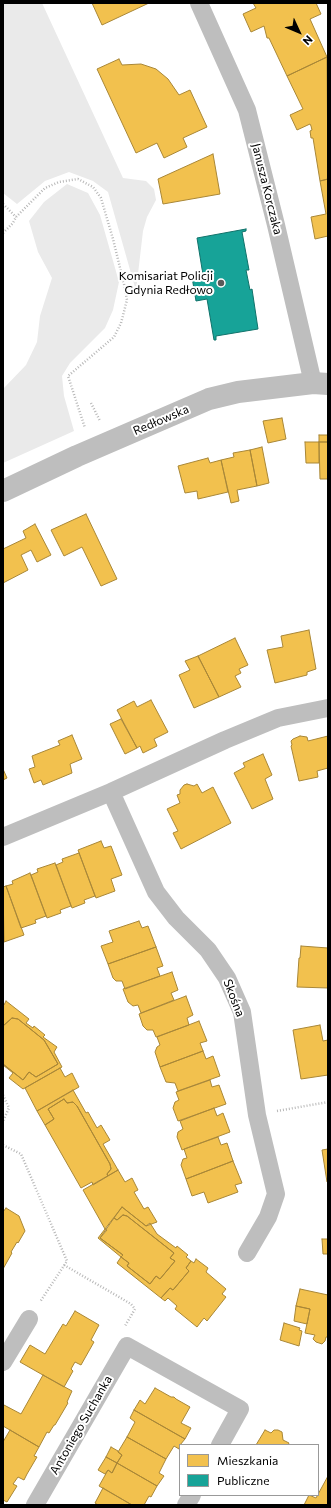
<!DOCTYPE html>
<meta charset="utf-8">
<style>
body{margin:0}
#map{position:relative;width:331px;height:1508px;overflow:hidden;background:#fff;font-family:Commissioner,sans-serif}
canvas{display:block}
.frame{position:absolute;inset:0;border:4px solid #000;pointer-events:none}
.legend{position:absolute;left:179px;top:1444px;width:140px;height:52px;box-sizing:border-box;background:#fff;border:1px solid #999;margin:0;padding:5px 7px;list-style:none;font-size:12px;color:#000}
.legend li{display:flex;align-items:center;gap:8px;height:20px}
.legend b{width:20px;border:1px solid #999}
.north{position:absolute;left:279px;top:12px;width:40px;height:40px;-webkit-text-stroke:3px #fff;paint-order:stroke;rotate:134deg;font-size:11px;font-weight:700;line-height:16px;text-align:center;color:#000}
.north::after{content:'';display:block;margin:auto;width:14px;height:18px;background:#000;clip-path:polygon(50% 0,100% 100%,50% 72%,0 100%)}
</style>
<div id="map">
<canvas width="331" height="1508"></canvas>
<div class="frame"></div>
<ul class="legend">
<li><b style="height:11px;background:#f2c14e"></b>Mieszkania</li>
<li><b style="height:11px;background:#17a398"></b>Publiczne</li>
</ul>
<div class="north">N</div>
</div>
<script>
const c = document.querySelector('canvas').getContext('2d');
c.lineJoin = 'round';
function fill(path, color) {
  c.fillStyle = color;
  c.fill(path, 'evenodd');
}
function toPath(rows) {
  const path = new Path2D();
  for (const r of rows) {
    path.moveTo(r[0], r[1]);
    for (let i = 2; i < r.length; i += 2) path.lineTo(r[i], r[i + 1]);
  }
  return path;
}
function trace(path, color, width, dash) {
  c.strokeStyle = color;
  c.lineWidth = width;
  c.lineCap = dash ? 'butt' : 'round';
  c.setLineDash(dash || []);
  c.stroke(path);
}
function label(font, color, halo, rows, align = 'center') {
  c.font = font + ' Commissioner,sans-serif';
  c.lineWidth = 4;
  c.setLineDash([]);
  c.textBaseline = 'middle';
  c.strokeStyle = halo;
  c.fillStyle = color;
  for (const [text, x, y, turn = 0] of rows) {
    c.save();
    c.translate(x, y);
    c.rotate((+turn || 0) * Math.PI / 180);
    c.textAlign = isNaN(turn) ? turn : align;
    if (halo) c.strokeText(text, 0, 0);
    c.fillText(text, 0, 0);
    c.restore();
  }
}
fill(toPath([
 [3,3,42,3,123,178,146,181,154,189,156,200,147,217,143,231,136,291,108,192,93,181,69,172,45,181,17,204,3,193],
 [67,184,88,193,100,215,119,282,113,310,105,328,70,363,62,376,64,396,74,431,3,463,3,389,26,365,37,342,40,316,52,278,38,252,29,221,44,202]
]), '#eaeaea');
const homes = toPath([
 [92,3,149,3,102,25,92,3],
 [253,3,316,3,321,14,310,19,327,57,287,76,269,38,267,38,264,26,251,32,243,14,256,8,253,3],
 [327,57,328,179,320,181,313,138,311,138,310,131,312,130,311,126,310,124,297,130,290,115,303,109,287,76,327,57],
 [119,59,122,65,141,64,156,69,168,79,179,95,190,90,207,127,183,138,187,147,164,158,157,143,136,153,97,69,119,59],
 [213,154,220,194,163,204,158,179,213,154],
 [328,179,328,236,315,239,311,217,326,214,320,181,328,179],
 [282,418,286,439,268,443,263,421,282,418],
 [319,435,328,435,328,442,319,442,319,435],
 [305,442,319,442,319,463,306,463,305,442],
 [319,442,328,442,328,479,320,479,319,442],
 [262,447,269,483,257,486,250,450,262,447],
 [250,450,257,486,237,490,239,501,231,503,221,460,234,457,233,453,250,450],
 [208,458,210,463,221,460,228,492,198,499,197,491,185,493,178,466,208,458],
 [86,514,117,579,101,586,82,547,64,556,51,530,86,514],
 [35,524,51,555,37,562,31,550,21,555,28,570,3,583,3,549,26,538,23,531,35,524],
 [309,630,316,669,307,672,307,675,275,683,267,650,283,647,281,636,309,630],
 [235,638,248,665,239,669,241,673,235,676,241,687,219,697,198,656,235,638],
 [198,656,219,697,194,708,179,675,190,670,185,661,198,656],
 [151,700,168,732,154,739,157,746,143,753,140,746,137,748,117,710,134,701,137,707,151,700],
 [121,719,137,748,125,754,110,724,121,719],
 [72,735,82,759,70,764,72,773,43,785,41,780,34,783,29,769,35,767,32,756,60,745,58,741,72,735],
 [300,736,307,737,308,741,328,736,328,768,317,771,318,777,299,781,291,746,292,745,291,741,293,739,300,736],
 [263,754,272,775,265,779,273,799,252,809,234,773,245,767,243,763,263,754],
 [3,769,7,778,3,780,3,769],
 [187,784,194,786,197,784,202,793,213,787,231,823,181,849,173,833,178,831,167,809,180,803,177,795,180,794,180,790,184,785,187,784],
 [101,841,104,848,111,846,122,875,111,879,115,891,96,898,78,850,101,841],
 [79,853,95,896,84,900,85,903,72,908,56,865,63,862,62,859,79,853],
 [55,863,71,906,60,910,61,913,47,918,31,875,38,872,37,869,55,863],
 [30,873,46,916,35,920,36,923,21,928,6,886,13,884,12,881,30,873],
 [6,886,24,935,4,942,3,887,6,886],
 [139,921,142,928,148,926,156,947,108,964,101,946,113,942,109,931,139,921],
 [301,946,328,948,328,988,297,987,299,958,300,958,301,946],
 [156,947,163,966,157,968,160,976,125,989,122,981,116,981,113,978,108,964,156,947],
 [172,972,178,990,171,993,174,1000,141,1013,138,1005,133,1006,128,1002,123,989,172,972],
 [186,996,193,1015,187,1018,189,1025,156,1037,153,1030,147,1030,143,1026,139,1014,186,996],
 [6,1001,29,1019,26,1023,33,1028,34,1026,45,1035,43,1037,57,1047,54,1052,62,1067,23,1089,9,1078,13,1073,3,1065,3,1064,23,1080,29,1072,36,1077,58,1064,44,1040,18,1019,12,1018,3,1026,3,1004,4,1005,6,1001],
 [12,1018,18,1019,44,1040,58,1064,36,1077,29,1072,23,1080,3,1064,3,1026,12,1018],
 [199,1021,207,1041,200,1043,203,1051,160,1067,155,1052,157,1047,160,1045,157,1037,199,1021],
 [320,1025,323,1041,328,1040,328,1075,301,1079,293,1030,320,1025],
 [203,1051,206,1059,213,1056,220,1076,178,1091,175,1083,166,1082,160,1067,203,1051],
 [60,1068,65,1077,72,1073,79,1087,37,1111,25,1088,60,1068],
 [210,1080,212,1087,219,1085,226,1104,178,1121,173,1108,175,1102,179,1100,176,1092,210,1080],
 [73,1090,86,1113,88,1112,97,1128,101,1125,110,1140,103,1144,118,1170,108,1176,107,1174,111,1169,110,1164,77,1106,73,1102,67,1103,64,1099,48,1109,54,1119,45,1125,37,1111,73,1090],
 [64,1099,67,1103,73,1102,77,1106,110,1164,111,1169,107,1174,108,1176,93,1185,92,1182,81,1188,45,1125,54,1119,48,1109,64,1099],
 [214,1108,217,1116,223,1113,230,1132,182,1150,177,1137,178,1132,183,1129,180,1121,214,1108],
 [218,1137,221,1145,227,1143,233,1161,186,1179,181,1165,183,1159,187,1158,184,1149,218,1137],
 [328,1149,328,1182,327,1182,322,1150,328,1149],
 [233,1161,242,1183,235,1185,238,1192,208,1203,204,1192,192,1196,186,1179,233,1161],
 [118,1170,125,1182,132,1178,138,1190,134,1192,144,1209,148,1207,157,1222,146,1226,122,1207,105,1229,83,1190,118,1170],
 [122,1207,146,1226,150,1223,157,1234,176,1248,177,1246,188,1255,186,1257,191,1261,186,1268,189,1271,173,1290,170,1288,161,1298,117,1263,121,1257,129,1263,127,1266,150,1284,156,1276,160,1279,175,1261,170,1258,174,1253,127,1216,123,1215,117,1220,114,1218,122,1207],
 [6,1208,19,1216,25,1231,18,1243,17,1242,11,1252,12,1253,3,1269,3,1212,6,1208],
 [123,1215,127,1216,174,1253,170,1258,175,1261,160,1279,156,1276,150,1284,127,1266,129,1263,121,1257,123,1255,100,1238,114,1218,117,1220,123,1215],
 [105,1229,107,1230,100,1238,123,1255,121,1257,98,1238,105,1229],
 [322,1239,328,1239,328,1254,323,1254,322,1239],
 [196,1259,208,1268,206,1272,226,1289,222,1294,226,1297,207,1321,204,1318,197,1327,175,1309,177,1306,168,1298,165,1301,161,1298,170,1288,173,1290,189,1271,186,1268,191,1261,194,1263,196,1259],
 [300,1289,328,1295,328,1337,326,1337,325,1341,322,1344,316,1342,313,1339,315,1335,305,1333,310,1309,296,1306,300,1289],
 [296,1306,310,1309,307,1324,294,1321,296,1306],
 [75,1311,99,1325,91,1340,94,1342,81,1365,75,1362,71,1369,73,1371,64,1387,20,1362,30,1345,45,1354,63,1324,66,1326,75,1311],
 [284,1323,300,1328,299,1330,302,1331,299,1346,280,1340,284,1323],
 [43,1375,72,1391,67,1402,68,1403,55,1425,54,1425,49,1433,47,1432,39,1447,3,1426,3,1407,4,1405,21,1414,43,1375],
 [155,1388,171,1397,174,1397,176,1399,190,1407,181,1423,191,1428,185,1439,134,1410,140,1400,145,1404,155,1388],
 [134,1410,185,1439,180,1445,179,1449,174,1446,166,1459,127,1437,135,1422,130,1418,134,1410],
 [10,1430,39,1447,34,1456,37,1457,27,1474,24,1480,18,1477,13,1484,17,1486,7,1502,3,1500,3,1442,10,1430],
 [265,1430,271,1433,274,1430,278,1430,282,1432,283,1440,289,1443,288,1445,256,1445,265,1430],
 [127,1437,166,1459,159,1473,164,1476,157,1486,117,1463,122,1455,118,1452,127,1437],
 [111,1447,118,1451,118,1452,122,1455,117,1463,106,1457,111,1447],
 [106,1457,117,1463,112,1473,108,1470,105,1474,98,1470,106,1457],
 [117,1463,157,1486,151,1497,149,1496,144,1505,132,1505,99,1486,108,1470,112,1473,117,1463],
 [328,1476,328,1505,304,1505,309,1495,316,1498,328,1476],
 [103,1488,132,1505,98,1505,95,1503,103,1488]
]);
fill(homes, '#f2c14e');
trace(homes, '#a98737', 1);
const public = toPath([
 [246,229,246,231,242,232,249,270,246,270,250,290,252,289,258,329,216,336,216,340,214,340,207,299,196,301,192,277,203,275,197,238,246,229]
]);
fill(public, '#17a398');
trace(public, '#10726a', 1);
trace(toPath([
 [3,204,16,217],
 [3,233,13,223,16,217,45,188,59,182,78,179,93,187,101,198,113,239,124,284,127,300,121,323,114,337,68,376,85,428],
 [91,403,100,421],
 [3,1095,9,1108,3,1121],
 [277,1111,328,1102],
 [3,1145,21,1154,67,1261,40,1302],
 [64,1265,131,1304,135,1309,125,1326]
]), '#b8b8b8', 2.5, [1, 2]);
trace(toPath([
 [199,3,247,110,276,225,313,383],
 [111,792,156,892,176,918,208,950,227,978,242,1012,257,1115,276,1194,268,1217,247,1253],
 [3,837,111,792,225,740,278,718,328,708],
 [3,1362,29,1319],
 [35,1505,127,1346,240,1409,220,1445],
 [186,1505,192,1495]
]), '#bebebe', 18);
trace(toPath([
 [3,491,77,456,209,399,238,392,313,383,328,384]
]), '#bebebe', 22);
for (const [x, y, r, color] of [
 [221,283,4,"#595959"]
]) {
  const dot = new Path2D();
  dot.arc(x, y, r, 0, 2 * Math.PI);
  c.fillStyle = color;
  c.fill(dot);
  trace(dot, '#fff', 1.5);
}
label('12px', '#000', '#fff', [
 ["Janusza Korczaka",267,189,76],
 ["Redłowska",161,420,-23],
 ["Skośna",234,998,69],
 ["Antoniego Suchanka",81,1425,-60]
]);
label('12px', '#000', '#fff', [
 ["Komisariat Policji",213,276],
 ["Gdynia Redłowo",213,290]
], 'right');
</script>
